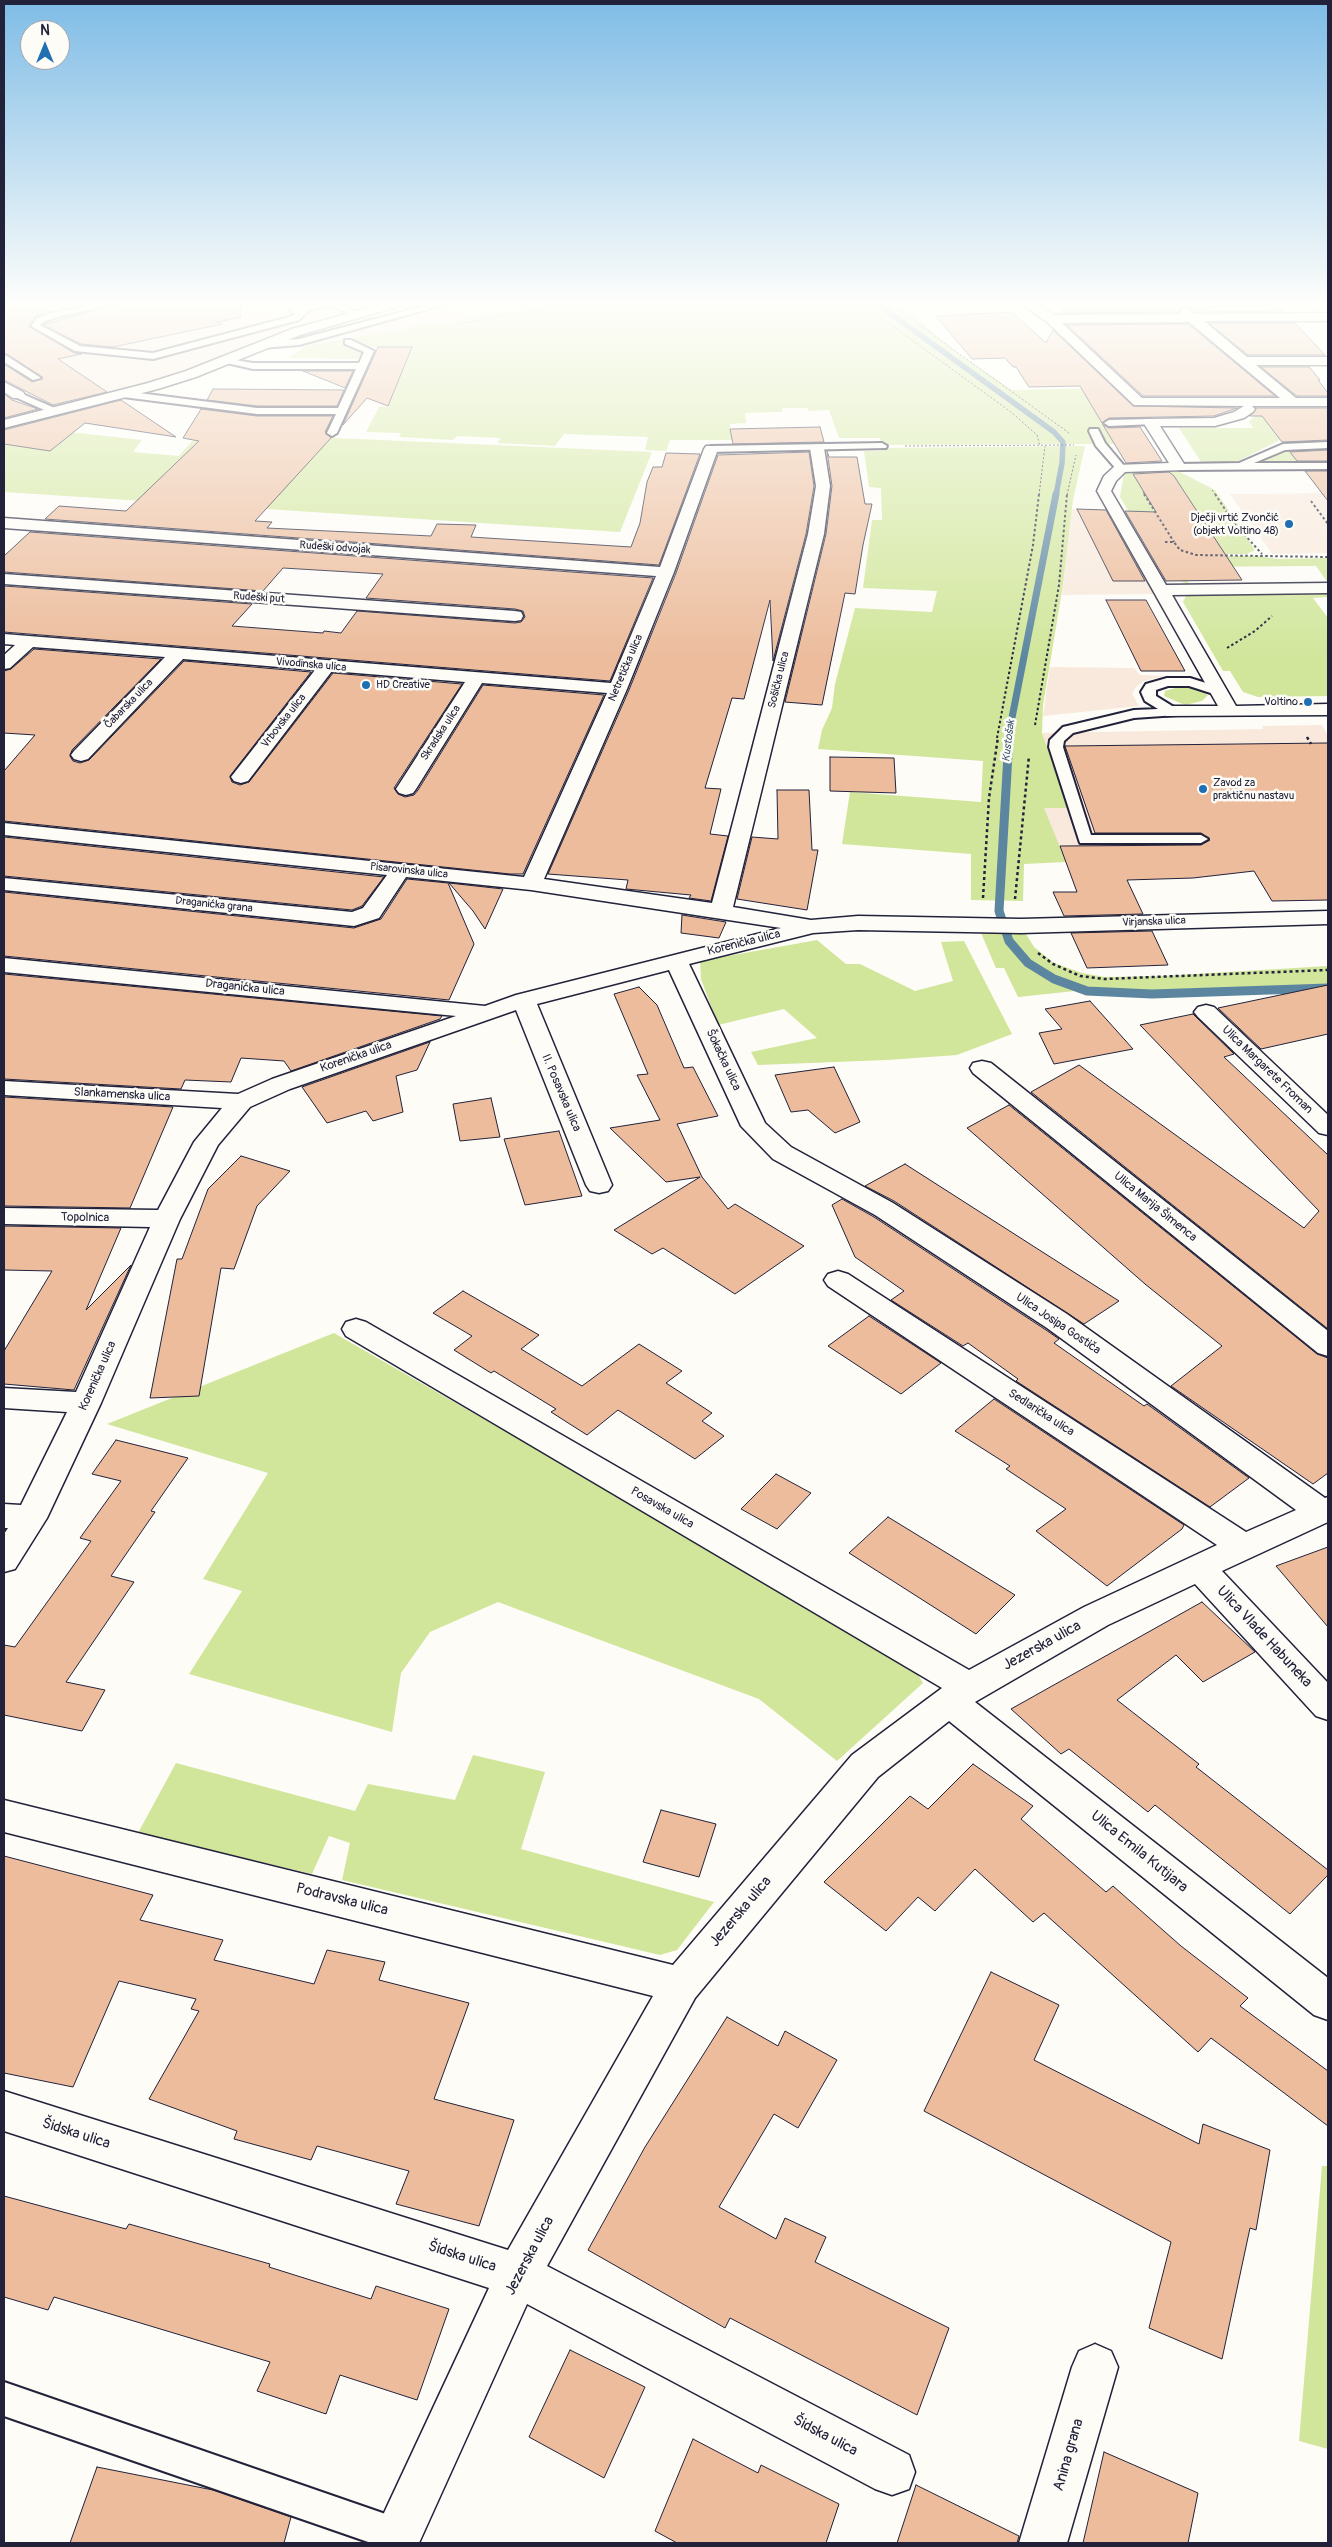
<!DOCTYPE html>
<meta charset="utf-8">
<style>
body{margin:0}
#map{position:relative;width:1332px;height:2547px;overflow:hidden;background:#fdfcf7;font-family:Pangolin,sans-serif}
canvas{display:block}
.frame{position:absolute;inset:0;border:5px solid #22223b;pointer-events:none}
.north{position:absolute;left:20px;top:20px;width:50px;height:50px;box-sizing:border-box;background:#fdfcf7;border:1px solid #a5a5ac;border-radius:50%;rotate:0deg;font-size:14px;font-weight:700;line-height:20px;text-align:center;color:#22223b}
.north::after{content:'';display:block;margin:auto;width:18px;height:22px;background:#1f6fb2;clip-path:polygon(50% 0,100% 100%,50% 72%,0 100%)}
</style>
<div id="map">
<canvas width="1332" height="2547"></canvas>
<div class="frame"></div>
<div class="north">N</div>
</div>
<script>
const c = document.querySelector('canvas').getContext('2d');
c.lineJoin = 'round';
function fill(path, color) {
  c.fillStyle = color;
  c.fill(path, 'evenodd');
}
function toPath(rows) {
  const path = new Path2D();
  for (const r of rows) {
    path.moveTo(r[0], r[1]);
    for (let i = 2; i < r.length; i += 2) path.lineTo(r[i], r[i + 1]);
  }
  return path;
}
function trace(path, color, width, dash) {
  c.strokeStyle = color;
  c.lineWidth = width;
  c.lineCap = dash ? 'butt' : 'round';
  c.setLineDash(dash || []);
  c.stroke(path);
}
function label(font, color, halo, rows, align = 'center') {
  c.font = font + ' Pangolin,sans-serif';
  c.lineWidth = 5;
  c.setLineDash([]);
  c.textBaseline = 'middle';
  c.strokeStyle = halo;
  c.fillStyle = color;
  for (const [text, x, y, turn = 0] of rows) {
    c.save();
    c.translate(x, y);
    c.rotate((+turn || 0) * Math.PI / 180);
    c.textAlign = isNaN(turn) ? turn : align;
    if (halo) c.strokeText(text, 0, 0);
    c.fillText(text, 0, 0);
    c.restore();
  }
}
fill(toPath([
 [4,303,548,303,306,346,239,350,145,384,50,407,9,390,4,391],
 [1328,493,1328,553,1272,554,1230,494],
 [1072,509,1107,509,1154,594,1062,595],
 [1050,667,1134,668,1140,675,1164,676,1144,681,1136,687,1132,694,1139,706,1043,716],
 [1322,725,1328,736,1328,858,1066,862,1043,808,1068,808,1042,733,1263,729,1262,726]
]), '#f8e9dc');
fill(toPath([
 [548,303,928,303,902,305,955,351,1012,390,1102,388,1100,418,1115,444,881,445,880,438,839,438,829,410,809,411,807,408,783,408,782,412,745,413,746,423,730,424,732,440,670,440,666,451,645,450,648,437,564,434,555,446,498,443,500,438,457,436,453,440,399,437,401,433,366,432,379,407,388,407,412,347,364,347,358,359,289,358,306,346],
 [1285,406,1318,406,1328,410,1328,430,1274,430,1280,440,1238,461,1223,464,1186,463,1201,462,1179,428,1253,428,1249,421,1260,413],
 [51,430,142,440,133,452,179,456,200,432,652,452,620,532,4,492,4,438,19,434],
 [1085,446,1073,500,1063,585,1043,705,1042,733,1068,808,1044,808,1066,862,1024,864,1023,901,971,900,971,854,842,844,850,792,981,802,983,761,818,749,822,730,832,708,835,684,855,608,932,612,937,591,863,588,872,520,882,520,881,488,869,487,864,451,881,451,882,448],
 [1303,448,1308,454,1328,454,1328,457,1310,457,1314,463,1269,463,1263,461,1287,449],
 [1133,471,1178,471,1215,490,1255,550,1247,554,1225,554,1181,486,1146,487,1178,541,1145,539,1120,497,1124,473],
 [1194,556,1260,556,1277,559,1328,558,1328,583,1316,566,1180,567,1189,584,1167,577],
 [1328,592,1328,597,1313,598,1328,618,1328,696,1258,697,1243,692,1230,671,1223,671,1183,602,1186,596,1200,594],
 [1179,687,1194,688,1208,695,1202,701,1185,705,1164,696,1165,691],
 [981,933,1026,934,1034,947,1054,963,1082,973,1105,977,1162,976,1328,966,1328,993,1152,996,1075,991,1018,997,1004,968,996,968],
 [817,940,846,964,860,964,915,991,953,981,941,942,964,941,1012,1034,957,1055,887,1060,758,1065,751,1052,817,1038,784,1009,718,1025,701,979,700,961],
 [334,1333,912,1665,923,1683,837,1761,759,1699,498,1602,430,1632,401,1673,392,1732,189,1674,242,1591,203,1579,268,1473,107,1424],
 [473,1755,545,1772,521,1849,714,1902,677,1950,660,1955,342,1880,350,1843,329,1836,312,1874,138,1833,176,1763,355,1811,368,1784,455,1800],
 [1322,2166,1328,2166,1328,2449,1299,2441]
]), '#d1e69b');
trace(toPath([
 [876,303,1054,432,1063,442,1062,463,1056,495]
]), '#5c86a0', 5.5);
trace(toPath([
 [1008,738,1056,494]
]), '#5c86a0', 7);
trace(toPath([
 [1009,737,999,911,1009,941,1028,963,1054,979,1087,991,1152,994,1328,988]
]), '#5c86a0', 9);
const building = toPath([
 [4,303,90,303,36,316,29,326,74,353,82,354,58,359,107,392,53,405,4,380,4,364,32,382,43,378,4,353,4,303],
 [119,303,240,303,241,317,217,322,222,324,113,347,81,344,43,325,119,303],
 [1066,303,1276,303,1284,311,1196,312,1185,306,1180,308,1179,312,1061,313,1066,303],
 [1012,312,1046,343,1053,330,1133,406,1237,408,1214,416,1109,418,1102,423,1080,386,1029,387,1016,367,1013,367,1005,358,972,359,936,316,1012,312],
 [1209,323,1295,323,1325,355,1248,355,1209,323],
 [1188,324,1275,396,1143,396,1067,325,1188,324],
 [378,347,412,347,388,406,367,398,343,425,378,347],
 [1261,367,1309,367,1320,380,1318,380,1328,393,1328,396,1297,396,1261,367],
 [303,371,353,371,345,388,303,371],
 [213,389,344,390,337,406,257,406,207,400,213,389],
 [4,394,12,400,38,409,4,418,4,394],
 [121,400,176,437,85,423,50,451,4,444,4,430,121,400],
 [1256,408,1328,408,1328,440,1282,442,1262,416,1250,416,1256,408],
 [201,409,257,416,333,416,325,432,331,438,255,521,272,522,267,528,431,536,437,524,476,525,471,537,631,547,640,523,647,482,653,467,662,467,666,453,700,454,659,565,45,519,59,506,126,511,199,441,183,438,201,409],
 [1103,425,1109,428,1140,427,1162,461,1126,463,1103,425],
 [820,427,824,442,733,444,730,429,820,427],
 [1328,450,1328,461,1297,461,1290,452,1328,450],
 [827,451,829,457,857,457,865,504,872,504,863,545,855,594,845,593,822,705,785,702,826,534,832,486,827,451],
 [809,452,814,486,806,534,773,661,770,600,744,699,732,698,705,788,721,789,710,834,728,836,711,901,689,898,691,895,626,889,628,880,548,874,629,690,676,573,718,455,809,452],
 [1305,471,1328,471,1328,501,1305,471],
 [1169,472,1174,476,1242,580,1166,581,1125,511,1156,512,1133,474,1169,472],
 [1077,509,1106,510,1145,581,1113,581,1077,509],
 [30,532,653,578,610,681,4,632,4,586,252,604,232,626,323,633,324,631,341,633,357,611,515,623,521,622,525,617,523,611,515,609,366,598,383,574,283,568,263,591,4,572,4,556,30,532],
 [1106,600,1146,600,1185,671,1141,671,1106,600],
 [34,649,161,659,72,750,70,756,73,761,80,763,89,760,184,661,311,672,230,776,232,782,240,785,249,782,333,673,462,684,394,788,398,794,405,797,414,795,418,790,483,685,604,695,523,874,510,874,4,821,4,771,35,735,4,733,4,671,11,669,34,649],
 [1328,743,1328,900,1272,901,1254,871,1193,878,1127,880,1143,914,1064,916,1053,892,1077,892,1060,846,1201,845,1210,840,1201,833,1095,833,1065,746,1328,743],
 [830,757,894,758,896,793,830,791,830,757],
 [777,790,809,790,812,850,818,850,807,910,737,899,752,837,778,839,777,790],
 [4,837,384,877,362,906,352,910,4,876,4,837],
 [407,879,448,883,474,944,449,1000,4,956,4,892,354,928,381,919,407,879],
 [449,883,503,889,485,929,473,911,449,883],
 [682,915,726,922,719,938,681,933,682,915],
 [1152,931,1168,965,1087,968,1071,933,1152,931],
 [4,974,442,1016,440,1019,291,1071,284,1061,241,1058,231,1082,185,1080,181,1089,4,1079,4,974],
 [1328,985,1328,1034,1261,1049,1218,1008,1328,985],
 [639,987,657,1005,684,1068,693,1067,718,1116,677,1124,702,1177,728,1209,735,1204,804,1246,735,1294,663,1248,652,1254,614,1230,700,1177,666,1182,610,1128,660,1120,637,1075,648,1074,614,994,639,987],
 [1090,1001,1133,1049,1054,1064,1039,1033,1062,1029,1045,1009,1090,1001],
 [1193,1014,1234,1054,1224,1057,1328,1155,1328,1329,1031,1092,1079,1065,1304,1228,1319,1211,1140,1025,1193,1014],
 [430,1042,417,1070,396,1076,403,1112,373,1121,366,1111,327,1123,302,1087,430,1042],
 [834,1067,860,1122,835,1133,808,1110,791,1112,775,1075,834,1067],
 [4,1097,173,1107,130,1208,4,1206,4,1097],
 [491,1098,500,1137,460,1141,453,1104,491,1098],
 [1009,1105,1317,1354,1328,1358,1328,1473,1313,1484,1171,1386,1222,1346,1145,1284,967,1128,1009,1105],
 [559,1131,582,1196,525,1205,504,1139,559,1131],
 [241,1156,290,1171,257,1206,234,1269,221,1268,199,1396,150,1398,177,1259,182,1259,208,1189,241,1156],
 [905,1164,1119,1301,1084,1324,894,1201,865,1186,905,1164],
 [842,1199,874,1217,1046,1330,1059,1339,1054,1343,1144,1406,1147,1404,1249,1478,1210,1507,1016,1381,1018,1379,968,1343,963,1346,891,1300,904,1291,855,1257,832,1205,842,1199],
 [4,1226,121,1228,86,1310,131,1265,74,1390,4,1384,4,1351,52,1271,4,1270,4,1226],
 [463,1291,539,1335,521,1349,582,1386,639,1344,682,1371,666,1383,712,1413,702,1421,724,1436,695,1459,618,1410,587,1435,551,1412,556,1409,494,1371,491,1373,454,1350,472,1336,433,1313,463,1291],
 [869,1316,941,1363,901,1394,828,1346,869,1316],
 [994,1399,1184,1525,1182,1529,1107,1586,1036,1531,1066,1509,1006,1469,1010,1466,955,1431,994,1399],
 [116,1440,188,1458,151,1511,155,1512,111,1576,134,1582,66,1682,105,1690,82,1731,4,1715,4,1645,15,1647,91,1541,80,1538,121,1481,92,1474,116,1440],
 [776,1474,811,1493,777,1529,741,1509,776,1474],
 [888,1517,950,1555,1015,1595,976,1634,849,1553,888,1517],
 [1328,1547,1328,1627,1276,1566,1328,1547],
 [1202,1602,1255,1652,1203,1682,1176,1655,1117,1700,1199,1764,1196,1767,1328,1870,1328,1875,1290,1914,1155,1805,1148,1812,1069,1749,1061,1754,1011,1709,1202,1602],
 [973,1764,1033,1806,1021,1819,1106,1892,1113,1886,1181,1946,1248,1998,1240,2006,1328,2071,1328,2126,1211,2038,1198,2052,1044,1913,1033,1922,975,1869,935,1911,918,1897,886,1931,824,1882,910,1796,928,1809,973,1764],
 [661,1810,716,1824,699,1877,643,1862,661,1810],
 [4,1856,153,1895,140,1920,223,1940,214,1960,314,1984,327,1950,385,1962,379,1980,469,2003,434,2099,514,2120,479,2226,396,2204,409,2171,317,2146,311,2160,234,2139,237,2131,149,2099,199,2011,191,2009,196,1999,119,1981,73,2087,4,2073,4,1856],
 [991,1972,1059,2005,1034,2060,1199,2144,1203,2124,1270,2150,1256,2230,1250,2228,1222,2359,1149,2328,1171,2242,924,2111,991,1972],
 [727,2017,778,2046,785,2031,837,2060,798,2128,774,2114,719,2207,776,2239,785,2218,826,2237,815,2262,949,2328,917,2415,730,2318,725,2328,588,2250,645,2147,727,2017],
 [4,2196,126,2229,129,2224,270,2264,269,2267,371,2299,376,2286,449,2309,417,2400,340,2375,326,2414,257,2391,270,2362,54,2297,48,2310,4,2297,4,2196],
 [570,2350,645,2387,604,2478,529,2437,570,2350],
 [693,2439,758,2473,761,2465,839,2504,826,2543,677,2543,655,2531,693,2439],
 [1104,2452,1198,2493,1188,2543,1083,2543,1104,2452],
 [97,2467,213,2490,291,2517,284,2543,70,2543,97,2467],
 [916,2485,1019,2536,1017,2543,897,2543,916,2485]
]);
fill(building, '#ecbc9c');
trace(building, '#22223b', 1);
const service = toPath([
 [100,303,117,303,57,317,43,322,40,325,80,346,153,353,293,316,296,313,291,313,291,309,317,303,338,303,361,314,354,316,329,305,309,310,299,320,153,359,75,351,31,326,37,318,52,313,100,303],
 [436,303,450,303,299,345,262,348,257,345,262,342,299,339,436,303],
 [345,340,351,340,374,351,337,433,332,436,327,433,336,414,257,414,123,397,118,394,123,391,257,408,338,408,356,369,253,369,218,361,223,358,253,363,359,363,364,352,345,344,345,340],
 [4,355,7,356,41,378,33,380,4,362,4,355],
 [18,392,57,409,59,411,51,413,15,397,13,395,18,392],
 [1150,419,1155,422,1154,424,1109,426,1104,423,1109,420,1150,419],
 [1090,429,1098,429,1105,443,1126,468,1125,470,1117,470,1096,446,1089,431,1090,429],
 [1328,442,1328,448,1285,450,1254,463,1328,463,1328,469,1179,470,1174,467,1179,464,1239,463,1283,444,1328,442],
 [882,443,887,446,886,448,711,452,706,449,711,446,882,443],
 [1167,678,1190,678,1225,689,1227,692,1220,696,1189,686,1168,686,1156,690,1156,696,1177,709,1179,712,1177,715,1134,718,1073,733,1064,741,1063,747,1091,835,1201,835,1208,839,1201,843,1080,843,1049,747,1050,740,1063,727,1134,710,1158,709,1145,701,1141,692,1146,684,1167,678],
 [4,2382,397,2518,409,2523,414,2535,411,2543,371,2543,4,2416,4,2382]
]);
const minor = toPath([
 [1020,303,1034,303,1054,315,1181,314,1181,309,1185,308,1195,314,1328,313,1328,321,1204,321,1247,357,1328,357,1328,365,1256,365,1296,398,1328,398,1328,406,1252,406,1255,409,1253,412,1244,418,1215,426,1160,426,1186,467,1184,470,1125,472,1116,481,1111,491,1166,585,1328,583,1328,593,1172,595,1236,706,1328,704,1328,715,1166,716,1163,712,1166,708,1172,706,1218,706,1097,491,1104,476,1116,465,1169,463,1143,422,1145,419,1214,418,1234,412,1244,406,1134,405,1047,322,1020,303],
 [1189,322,1280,398,1142,398,1062,323,1189,322],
 [4,382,23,392,25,395,23,398,13,398,4,392,4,382],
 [817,444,824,448,830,486,824,534,733,907,811,920,858,916,1021,919,1328,911,1328,924,1021,933,858,930,813,933,689,964,765,1123,791,1147,893,1203,1067,1314,1325,1498,1328,1497,1328,1522,1222,1571,1328,1683,1328,1720,1316,1716,1195,1584,1108,1625,975,1702,1328,1978,1328,2020,1314,2015,949,1721,878,1777,695,1998,547,2266,909,2455,915,2472,909,2489,892,2495,875,2489,527,2304,419,2543,370,2543,489,2288,4,2131,4,2091,508,2250,653,1996,4,1832,4,1800,673,1965,852,1755,942,1688,346,1336,342,1329,346,1322,356,1319,366,1322,969,1670,1084,1607,1217,1545,828,1286,824,1280,828,1274,838,1271,848,1274,1246,1532,1296,1510,1047,1328,875,1215,773,1159,741,1126,669,970,537,1004,612,1185,608,1191,599,1193,590,1191,586,1185,516,1010,290,1089,250,1107,218,1145,180,1219,101,1403,47,1518,15,1569,4,1572,4,1534,8,1528,4,1528,4,1504,21,1505,67,1412,4,1408,4,1388,76,1392,150,1227,4,1224,4,1208,158,1210,194,1142,222,1108,4,1095,4,1081,238,1094,272,1079,456,1016,4,972,4,958,485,1006,516,995,781,928,531,890,406,877,379,918,354,926,4,890,4,878,352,912,363,908,387,875,4,835,4,823,524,877,607,693,482,683,416,789,413,793,406,795,399,793,396,789,465,682,332,671,248,781,241,783,234,781,231,777,315,670,183,659,88,759,81,761,74,759,71,755,74,751,165,657,33,647,10,668,4,669,4,655,15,645,4,644,4,634,611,683,656,576,4,528,4,518,660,567,704,449,706,446,716,446,718,449,674,572,627,689,544,879,712,903,808,534,816,486,810,448,817,444],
 [4,574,515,611,521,612,523,616,521,620,515,621,4,584,4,574],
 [1206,1005,1214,1007,1328,1115,1328,1135,1319,1133,1198,1017,1194,1012,1198,1007,1206,1005],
 [982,1061,991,1063,1328,1331,1328,1356,1318,1353,973,1073,970,1068,973,1063,982,1061],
 [1095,2344,1111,2351,1118,2367,1067,2543,1019,2543,1072,2367,1079,2351,1095,2344]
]);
const tertiary = toPath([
 [386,303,405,303,403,305,300,335,196,377,158,389,4,428,4,420,148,383,186,371,292,329,386,303]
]);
trace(service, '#22223b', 4);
trace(minor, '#22223b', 3);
trace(tertiary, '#22223b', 3);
trace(toPath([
 [861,303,1011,412,1037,435,1040,446],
 [889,303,1069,433],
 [457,324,581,303],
 [905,446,1074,445],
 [1212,490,1216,495],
 [1143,492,1145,495],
 [1039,495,1045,446],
 [1067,495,1076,455]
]), '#22223b', 1, [2, 2]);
trace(toPath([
 [1144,494,1174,542],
 [1215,494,1234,523,1262,554],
 [1311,501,1328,524],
 [1165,542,1174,542,1180,550,1196,555,1328,557],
 [1227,648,1255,631,1272,616],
 [1035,725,1059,585,1067,494],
 [997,738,1033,545,1039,494]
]), '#22223b', 2, [2.5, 2.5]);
trace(toPath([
 [1307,737,1311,744],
 [983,898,989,798,998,737],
 [1015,899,1029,756],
 [1038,953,1053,964,1080,976,1104,979,1328,970]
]), '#22223b', 2.5, [3, 3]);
fill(service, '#fdfcf7');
fill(minor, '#fdfcf7');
fill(tertiary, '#fdfcf7');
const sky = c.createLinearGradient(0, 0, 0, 660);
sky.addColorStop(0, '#7fbce6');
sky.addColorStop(0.46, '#fefefb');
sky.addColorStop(1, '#fefefb00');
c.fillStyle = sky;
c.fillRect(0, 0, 1332, 660);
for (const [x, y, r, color] of [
 [1289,524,5,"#1f6fb2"],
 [366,685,5,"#1f6fb2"],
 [1308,702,5,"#1f6fb2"],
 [1203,789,5,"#1f6fb2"]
]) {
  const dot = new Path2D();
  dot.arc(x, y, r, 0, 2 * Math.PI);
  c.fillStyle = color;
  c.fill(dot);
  trace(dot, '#fdfcf7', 2);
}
label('11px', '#22223b', '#fdfcf7', [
 ["Dječji vrtić Zvončić",1279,518],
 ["(objekt Voltino 48)",1279,531],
 ["HD Creative",376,685,"left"],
 ["Voltino",1298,702],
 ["Zavod za",1213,783,"left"],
 ["praktičnu nastavu",1213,796,"left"]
], 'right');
label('11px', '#22223b', '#fdfcf7', [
 ["Rudeški odvojak",335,548,4],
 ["Rudeški put",259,598,4],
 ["Vivodinska ulica",311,665,5],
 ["Netretička ulica",626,668,-67],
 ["Sošička ulica",779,680,-76],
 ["Čabarska ulica",129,704,-46],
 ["Vrbovska ulica",284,721,-52],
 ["Skradska ulica",441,733,-57],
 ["Pisarovinska ulica",409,871,6],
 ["Draganićka grana",214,905,6],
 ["Virjanska ulica",1154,922,-2]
]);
label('italic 11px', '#445c76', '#fdfcf7', [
 ["Kustošak",1009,741,-83]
]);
label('12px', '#22223b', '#fdfcf7', [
 ["Korenička ulica",744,943,-14],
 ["Draganićka ulica",245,988,6],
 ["Korenička ulica",356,1057,-19],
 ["Šokačka ulica",723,1060,65],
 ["Ulica Margarete Froman",1267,1070,44],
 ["II. Posavska ulica",561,1093,67],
 ["Slankamenska ulica",122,1095,3],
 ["Ulica Marija Šimenca",1155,1207,39],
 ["Topolnica",85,1218,1],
 ["Ulica Josipa Gostiča",1058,1324,34],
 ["Korenička ulica",98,1376,-66],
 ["Sedlarička ulica",1041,1413,33],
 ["Posavska ulica",662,1508,30]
]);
label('15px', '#22223b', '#fdfcf7', [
 ["Ulica Vlade Habuneka",1264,1637,47],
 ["Jezerska ulica",1042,1646,-29],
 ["Ulica Emila Kutijara",1139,1852,39],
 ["Podravska ulica",342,1900,14],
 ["Jezerska ulica",741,1912,-50],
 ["Šidska ulica",76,2134,18],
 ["Jezerska ulica",530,2256,-62],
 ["Šidska ulica",462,2257,18],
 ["Šidska ulica",825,2436,28],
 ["Anina grana",1069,2455,-74]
]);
</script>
